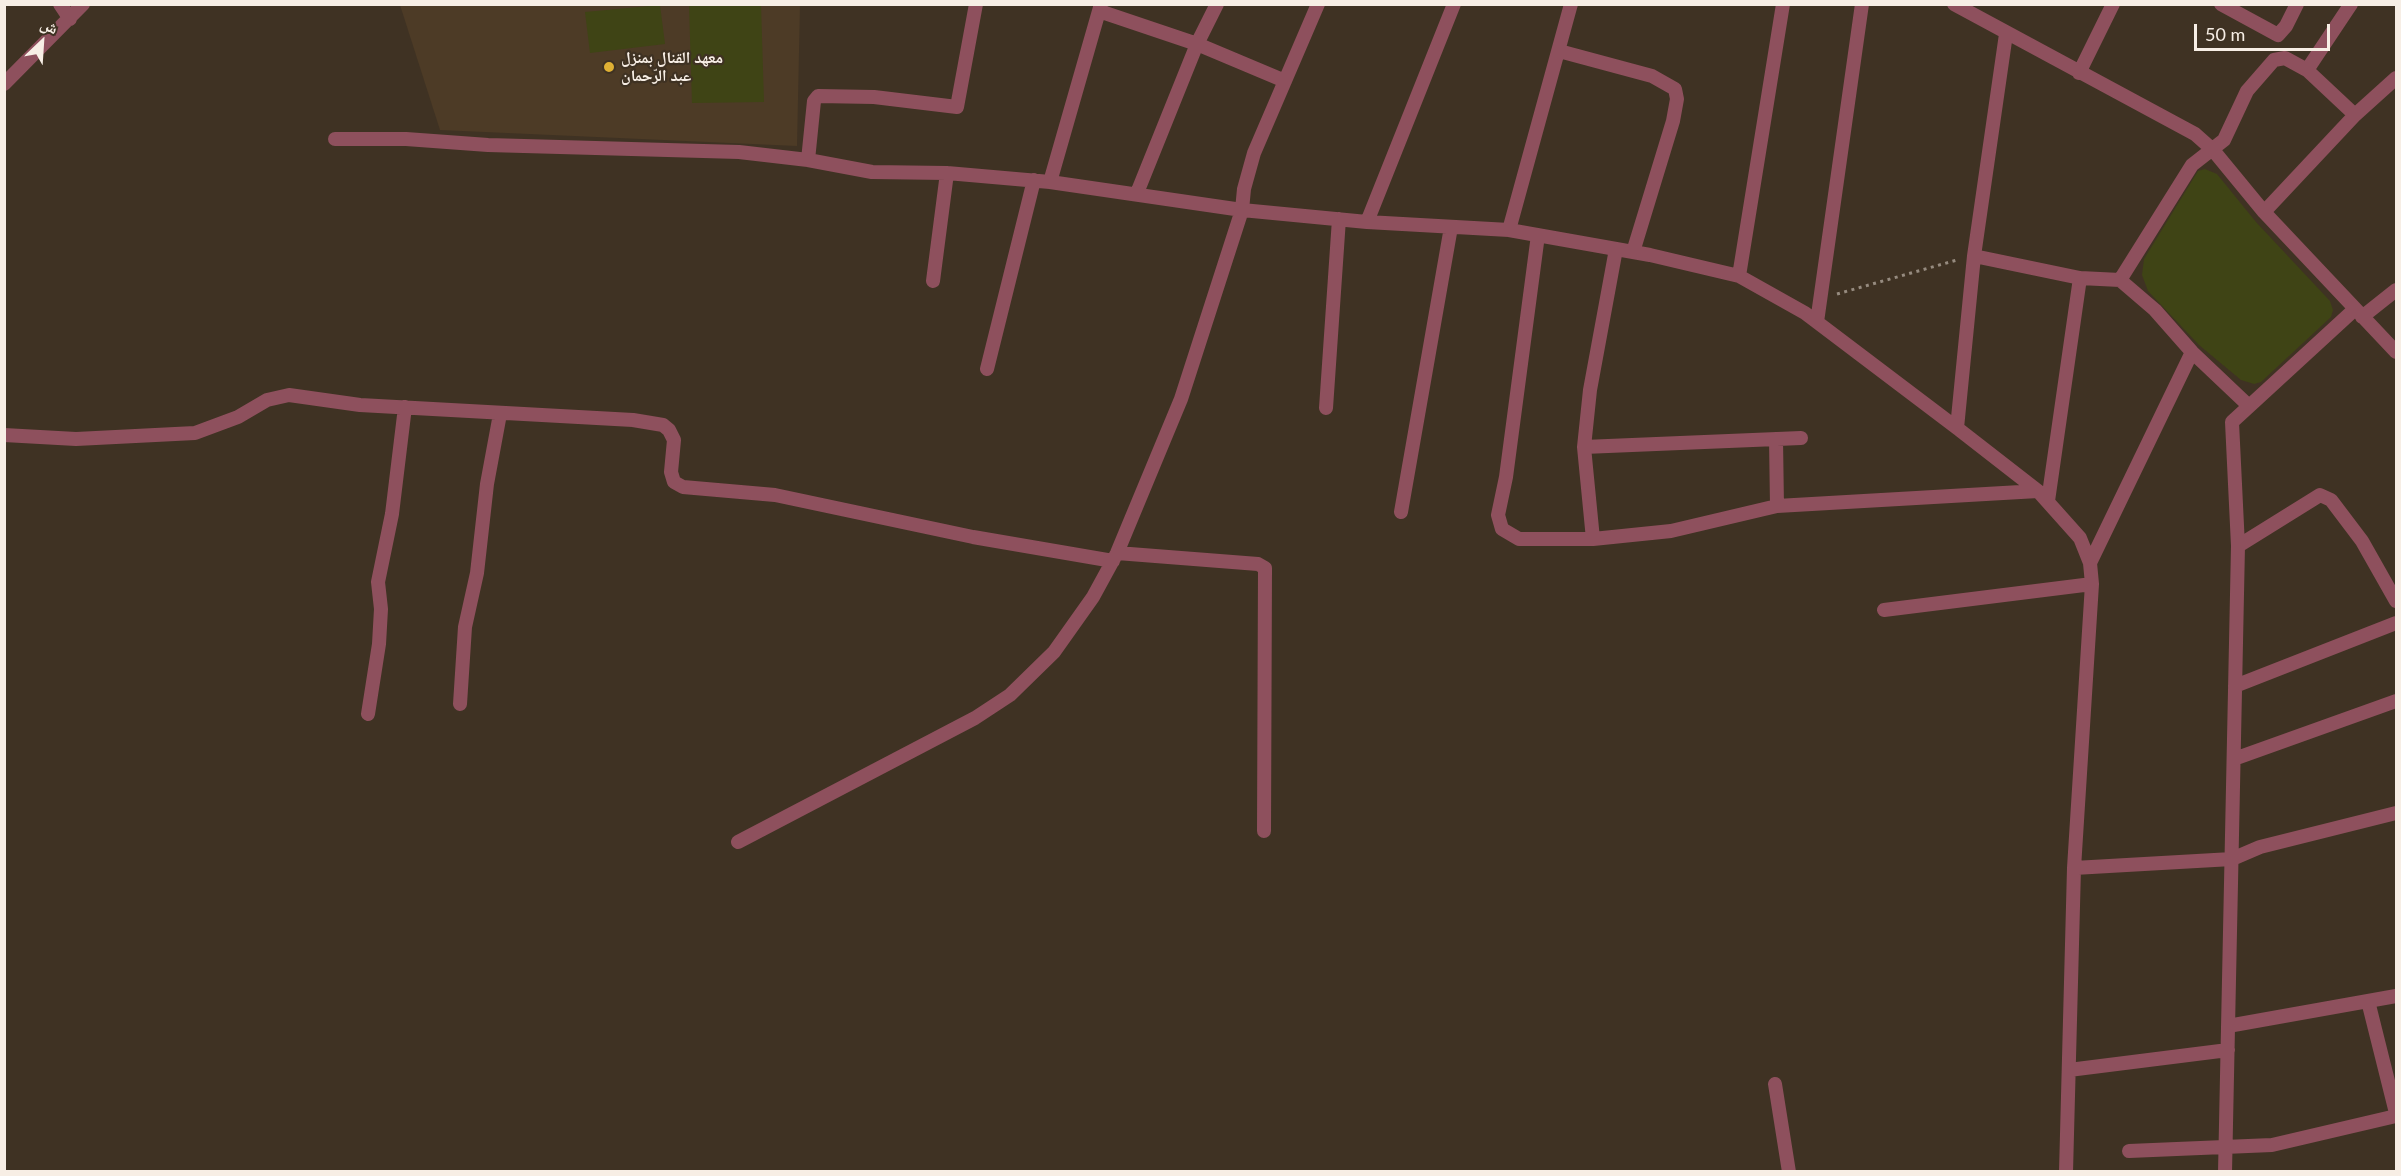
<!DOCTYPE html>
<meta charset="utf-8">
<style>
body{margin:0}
#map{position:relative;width:2401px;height:1176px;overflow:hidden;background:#3f3223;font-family:Lato,"Noto Naskh Arabic",sans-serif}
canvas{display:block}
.frame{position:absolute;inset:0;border:6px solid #f7eee5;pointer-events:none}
.north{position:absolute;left:12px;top:12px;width:60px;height:60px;-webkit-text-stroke:4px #3f3223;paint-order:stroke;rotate:25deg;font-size:16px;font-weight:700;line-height:24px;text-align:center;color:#f7eee5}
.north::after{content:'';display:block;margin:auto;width:21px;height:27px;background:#f7eee5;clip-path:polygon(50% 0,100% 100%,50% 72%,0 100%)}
.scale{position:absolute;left:2194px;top:24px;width:136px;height:27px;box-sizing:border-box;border:3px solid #f7eee5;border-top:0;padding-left:8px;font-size:18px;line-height:21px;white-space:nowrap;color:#f7eee5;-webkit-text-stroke:4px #3f3223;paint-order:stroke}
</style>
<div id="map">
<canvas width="2401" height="1176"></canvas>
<div class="frame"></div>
<div class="north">ش</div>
<div class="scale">50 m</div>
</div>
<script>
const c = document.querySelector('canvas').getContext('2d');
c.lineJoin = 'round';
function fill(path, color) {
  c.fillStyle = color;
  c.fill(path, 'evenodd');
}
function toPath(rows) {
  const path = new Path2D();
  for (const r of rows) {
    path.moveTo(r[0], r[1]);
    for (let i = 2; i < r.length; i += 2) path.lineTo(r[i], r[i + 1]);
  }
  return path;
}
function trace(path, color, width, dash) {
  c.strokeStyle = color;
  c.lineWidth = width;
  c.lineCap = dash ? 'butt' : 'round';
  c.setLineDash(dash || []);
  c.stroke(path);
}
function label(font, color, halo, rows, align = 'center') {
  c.font = font + ' Lato,"Noto Naskh Arabic",sans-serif';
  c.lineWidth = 4.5;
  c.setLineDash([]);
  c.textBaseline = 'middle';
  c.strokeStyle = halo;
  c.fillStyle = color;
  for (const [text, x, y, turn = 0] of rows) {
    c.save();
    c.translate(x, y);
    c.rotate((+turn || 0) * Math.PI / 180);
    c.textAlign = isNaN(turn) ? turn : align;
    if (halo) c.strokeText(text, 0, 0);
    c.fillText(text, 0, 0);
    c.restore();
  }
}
fill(toPath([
 [400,5,800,5,797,146,440,130]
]), '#4d3b26');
fill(toPath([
 [660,5,665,44,590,53,585,12],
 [689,5,761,5,764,102,692,103],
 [2205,169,2217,174,2256,222,2330,301,2333,310,2331,317,2261,382,2254,384,2241,380,2199,345,2148,291,2142,275,2144,259,2198,171]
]), '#3f4415');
trace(toPath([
 [1837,294,1957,260]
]), '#968b7f', 3, [3, 4.5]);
trace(toPath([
 [60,4,70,19],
 [1318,4,1254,153,1244,189,1242,210,1367,222,1509,230,1650,255,1739,276,1805,313,1957,428,2038,491,2080,538,2090,563,2092,584,2074,868,2066,1172],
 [1954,4,2195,134,2213,150,2264,212,2396,352],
 [2221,4,2278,35,2286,26,2297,4],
 [1099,11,1197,44,1285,81],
 [1559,51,1652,76,1675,89,1677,99,1673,121,1633,252],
 [2307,70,2351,4],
 [2079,73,2113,4],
 [4,84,83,4],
 [335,139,406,139,488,145,739,152,808,160,872,172,947,173,1050,182,1242,210,1181,399,1117,553,1093,597,1054,652,1010,695,975,718,738,842],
 [808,160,814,101,818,96,874,97,957,107,976,4],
 [1050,182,1101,4],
 [1137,193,1197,44,1217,4],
 [2264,212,2355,115,2396,78],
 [1367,222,1454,4],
 [1509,230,1571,4],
 [1538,235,1506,477,1498,515,1502,529,1519,539,1593,539,1671,531,1777,506,2038,491],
 [1974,256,2080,278,2120,280,2192,165,2224,140,2247,91,2274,60,2285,58,2307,70,2355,115],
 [1739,276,1783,4],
 [2120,280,2155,310,2192,352,2249,406],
 [933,281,947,173],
 [2362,317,2396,290],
 [1817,322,1862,4],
 [987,369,1034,180],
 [1326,408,1339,219],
 [1957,428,1974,256,2006,34],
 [4,435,76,439,195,433,238,417,267,400,289,395,360,405,633,420,663,425,669,430,674,440,671,472,674,482,683,487,775,495,973,537,1113,561],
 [1776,439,1777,506],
 [1584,447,1801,438],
 [2048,501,2080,278],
 [1401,512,1451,227],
 [1593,539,1584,447,1590,390,1616,249],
 [2238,546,2320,495,2331,500,2362,541,2396,601],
 [1117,553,1258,564,1265,568,1264,831],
 [2090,563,2192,352],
 [1884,610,2092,584],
 [2235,686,2396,623],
 [460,704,465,627,477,573,487,484,500,414],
 [368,714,379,644,381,609,378,582,392,514,405,407],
 [2234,759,2396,701],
 [2074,868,2232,859,2260,847,2396,813],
 [2368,1001,2396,1113],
 [2228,1026,2396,996],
 [2069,1070,2228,1050],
 [1775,1084,1789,1172],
 [2129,1151,2272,1145,2396,1116],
 [2225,1172,2238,546,2232,422,2355,309]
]), '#8e505d', 14);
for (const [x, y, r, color] of [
 [609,67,6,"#dfb034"]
]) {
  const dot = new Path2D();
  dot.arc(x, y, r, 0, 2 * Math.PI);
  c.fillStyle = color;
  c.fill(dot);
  trace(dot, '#3f3223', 2);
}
label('bold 16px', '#f7eee5', '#3f3223', [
 ["معهد القنال بمنزل",621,58],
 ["عبد الرّحمان",621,76]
], 'left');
</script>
